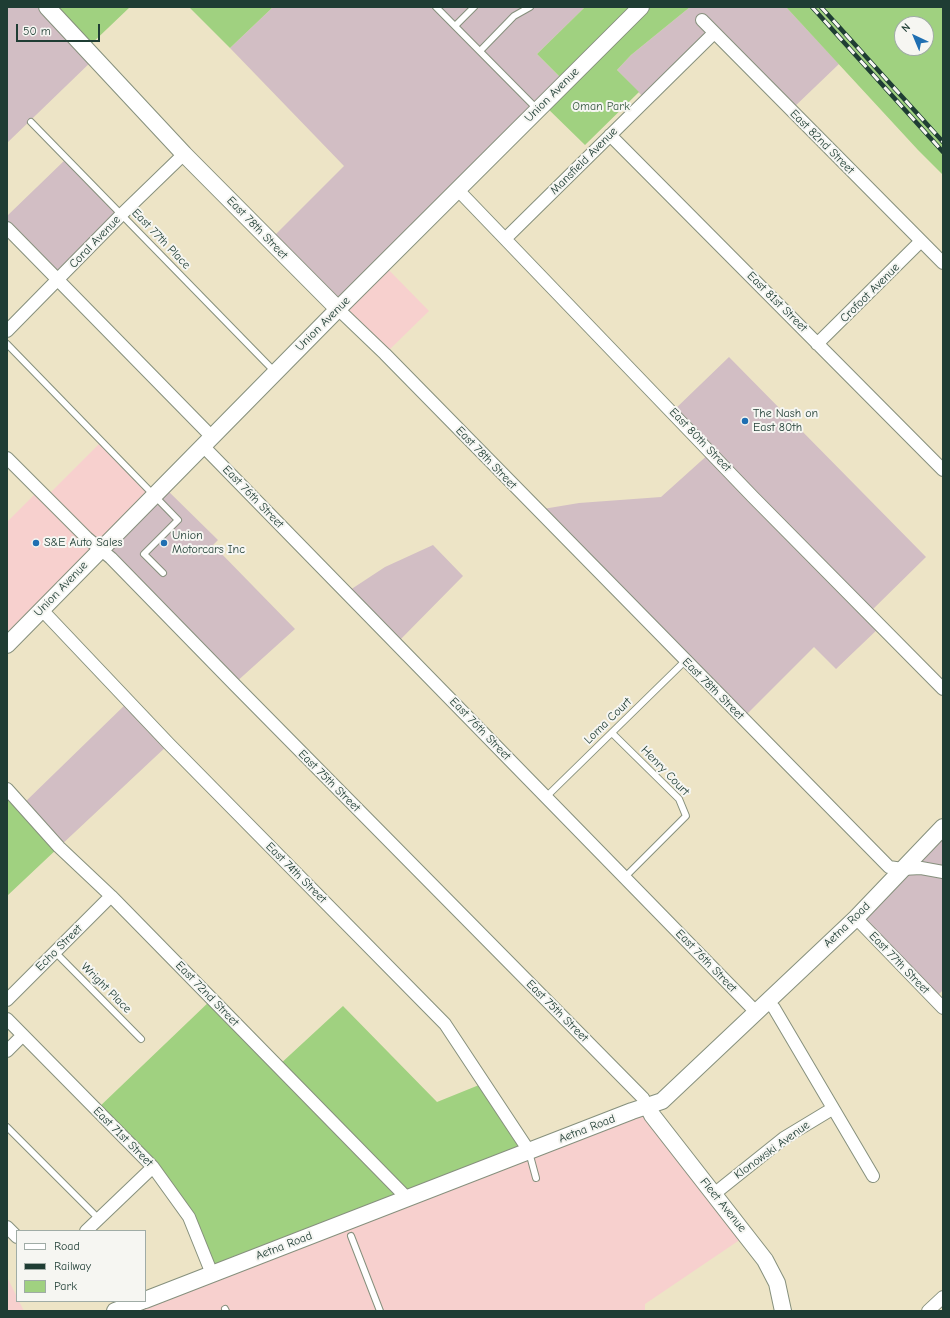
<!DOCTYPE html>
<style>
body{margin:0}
#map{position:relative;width:950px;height:1318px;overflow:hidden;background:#ede4c6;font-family:"Comic Neue",sans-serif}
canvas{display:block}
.frame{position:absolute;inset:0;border:8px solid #1f3d34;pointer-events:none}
.legend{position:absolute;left:16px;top:1230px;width:130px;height:72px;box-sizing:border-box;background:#f6f6f2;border:1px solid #a0aca6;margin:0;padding:5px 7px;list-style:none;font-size:12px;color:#1f3d34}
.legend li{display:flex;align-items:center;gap:8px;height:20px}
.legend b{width:20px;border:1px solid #a0aca6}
.north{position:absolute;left:894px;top:16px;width:40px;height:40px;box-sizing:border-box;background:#f6f6f2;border:1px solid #a0aca6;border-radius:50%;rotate:316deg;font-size:11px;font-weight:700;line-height:16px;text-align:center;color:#1f3d34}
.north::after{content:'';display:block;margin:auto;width:14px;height:18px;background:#1f6fb2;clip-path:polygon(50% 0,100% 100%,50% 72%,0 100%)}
.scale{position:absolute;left:16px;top:24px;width:84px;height:18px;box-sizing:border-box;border:2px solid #1f3d34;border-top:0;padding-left:5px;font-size:12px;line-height:14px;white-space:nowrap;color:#1f3d34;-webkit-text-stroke:3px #f6f6f2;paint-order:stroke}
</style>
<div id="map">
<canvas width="950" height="1318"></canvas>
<div class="frame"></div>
<ul class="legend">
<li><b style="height:5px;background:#fff"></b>Road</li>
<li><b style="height:5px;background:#1f3d34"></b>Railway</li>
<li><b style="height:11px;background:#a0d180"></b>Park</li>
</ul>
<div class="north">N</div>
<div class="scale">50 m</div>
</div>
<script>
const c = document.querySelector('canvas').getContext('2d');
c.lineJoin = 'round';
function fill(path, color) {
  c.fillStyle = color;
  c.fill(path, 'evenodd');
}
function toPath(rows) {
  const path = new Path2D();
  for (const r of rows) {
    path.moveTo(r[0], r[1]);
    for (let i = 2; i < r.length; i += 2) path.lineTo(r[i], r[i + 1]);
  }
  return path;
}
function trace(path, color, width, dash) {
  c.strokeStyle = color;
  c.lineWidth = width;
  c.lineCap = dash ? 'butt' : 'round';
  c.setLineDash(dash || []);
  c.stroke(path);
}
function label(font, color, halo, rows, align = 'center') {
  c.font = font + ' "Comic Neue",sans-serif';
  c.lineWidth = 4;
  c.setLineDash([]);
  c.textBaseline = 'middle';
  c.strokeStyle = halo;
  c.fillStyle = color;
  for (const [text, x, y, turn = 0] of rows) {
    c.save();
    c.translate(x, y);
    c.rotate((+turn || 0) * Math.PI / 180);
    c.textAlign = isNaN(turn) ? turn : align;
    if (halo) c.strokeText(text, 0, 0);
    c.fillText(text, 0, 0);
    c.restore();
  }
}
fill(toPath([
 [383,264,429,311,385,354,338,309],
 [102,441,153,495,13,639,7,633,7,522,39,490,46,497],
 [648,1107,747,1235,645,1304,645,1311,115,1311],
 [7,1277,17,1297,17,1301,19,1301,24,1311,7,1311]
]), '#f7d0ce');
fill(toPath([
 [7,7,47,7,95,58,7,143],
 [273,7,585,7,537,54,565,82,338,309,269,241,344,166,230,48],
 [690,7,786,7,839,64,791,110,714,33,646,100,617,70,631,55],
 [67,158,122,214,58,280,7,228,7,216],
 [729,357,926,557,869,613,881,626,836,669,814,647,742,719,537,510,579,503,661,497,711,452,672,412],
 [163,486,218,540,213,545,295,629,234,684,111,558,108,540],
 [433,545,463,576,397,643,347,592,385,567],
 [129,701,169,744,59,847,22,805],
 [943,827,943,990,934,999,856,918]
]), '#d2bec4');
fill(toPath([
 [47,7,130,7,86,49],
 [189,7,273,7,230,48],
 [585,7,690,7,631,55,617,70,639,92,585,145,543,104,565,82,537,54],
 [786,7,943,7,943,175,918,150],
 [902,24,926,24,926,48,902,48],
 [7,789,59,847,7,896],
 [212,999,278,1066,343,1006,437,1102,484,1083,529,1151,212,1274,189,1217,96,1110]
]), '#a0d180');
const lane = toPath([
 [436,7,537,109],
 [455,26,474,7],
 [480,51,514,16,530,7],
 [31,122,275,372],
 [7,344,178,520,144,554,163,573],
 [612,733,679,799,686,816,624,878],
 [546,797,685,661],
 [55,952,141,1039],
 [7,1127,99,1219],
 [529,1152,536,1178],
 [351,1236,380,1311],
 [225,1309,226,1311]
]);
const street = toPath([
 [702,20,943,263],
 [610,135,943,470],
 [458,190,753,497,943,689],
 [7,228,212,437],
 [506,238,714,33],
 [338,309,385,354,889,867,902,869,921,868,943,872],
 [7,331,122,214,184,154],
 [817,344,921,241],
 [203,446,756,1012],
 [7,458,87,538,111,558,234,684,643,1098,648,1107],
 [42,610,169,744,445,1024,529,1151],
 [7,789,59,847,111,896,407,1198],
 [856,918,943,1008],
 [7,1000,111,896],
 [767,1002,774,1008,873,1176],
 [7,1019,153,1167,189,1217,212,1274],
 [7,1051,23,1035],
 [714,1194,784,1138,832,1109],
 [7,1227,17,1237],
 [86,1231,153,1167],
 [928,1311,943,1297]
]);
const secondary = toPath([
 [47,7,184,154,338,309],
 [7,645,338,309,641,7],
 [648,1107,652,1115,765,1260,777,1283,783,1311],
 [145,1300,632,1111,662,1101,856,918,943,827],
 [115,1311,142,1301]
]);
trace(lane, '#86907d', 8);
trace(street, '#86907d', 14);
trace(secondary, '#86907d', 18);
trace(lane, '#fff', 6);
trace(street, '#fff', 12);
trace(secondary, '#fff', 16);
const rail = toPath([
 [812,7,943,152],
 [821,7,943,142]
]);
trace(rail, '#1f3d34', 4.5);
trace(rail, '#f6f6f2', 3, [9]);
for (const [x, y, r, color] of [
 [745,421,4,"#1f6fb2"],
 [36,543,4,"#1f6fb2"],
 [164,543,4,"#1f6fb2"]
]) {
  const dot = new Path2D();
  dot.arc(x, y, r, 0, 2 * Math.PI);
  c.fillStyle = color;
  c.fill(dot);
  trace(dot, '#f6f6f2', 1.5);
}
label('12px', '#1f3d34', '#f6f6f2', [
 ["Union Avenue",552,95,-45],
 ["East 82nd Street",822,142,45],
 ["Mansfield Avenue",584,161,-45],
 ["East 78th Street",257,228,46],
 ["East 77th Place",161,239,46],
 ["Coral Avenue",95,242,-46],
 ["Crofoot Avenue",870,293,-45],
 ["East 81st Street",777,302,45],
 ["Union Avenue",323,324,-45],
 ["East 80th Street",700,440,46],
 ["East 78th Street",486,458,46],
 ["East 76th Street",253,497,46],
 ["Union Avenue",61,589,-46],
 ["East 78th Street",713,689,45],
 ["Loma Court",608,721,-44],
 ["East 76th Street",480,729,46],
 ["Henry Court",665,771,46],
 ["East 75th Street",329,781,45],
 ["East 74th Street",296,873,45],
 ["Aetna Road",847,925,-44],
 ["Echo Street",59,948,-45],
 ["East 76th Street",706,961,46],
 ["East 77th Street",899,963,46],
 ["Wright Place",106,988,45],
 ["East 72nd Street",207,994,46],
 ["East 75th Street",557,1011,45],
 ["Aetna Road",587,1129,-21],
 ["East 71st Street",123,1137,45],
 ["Klonowski Avenue",772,1150,-36],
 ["Fleet Avenue",723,1205,51],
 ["Aetna Road",284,1246,-21]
]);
label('12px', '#395b43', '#f6f6f2', [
 ["Oman Park",601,107]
]);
label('12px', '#1f3d34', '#f6f6f2', [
 ["The Nash on",753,414],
 ["East 80th",753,428],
 ["Union",172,536],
 ["Motorcars Inc",172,550],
 ["S&E Auto Sales",44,543]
], 'left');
</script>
